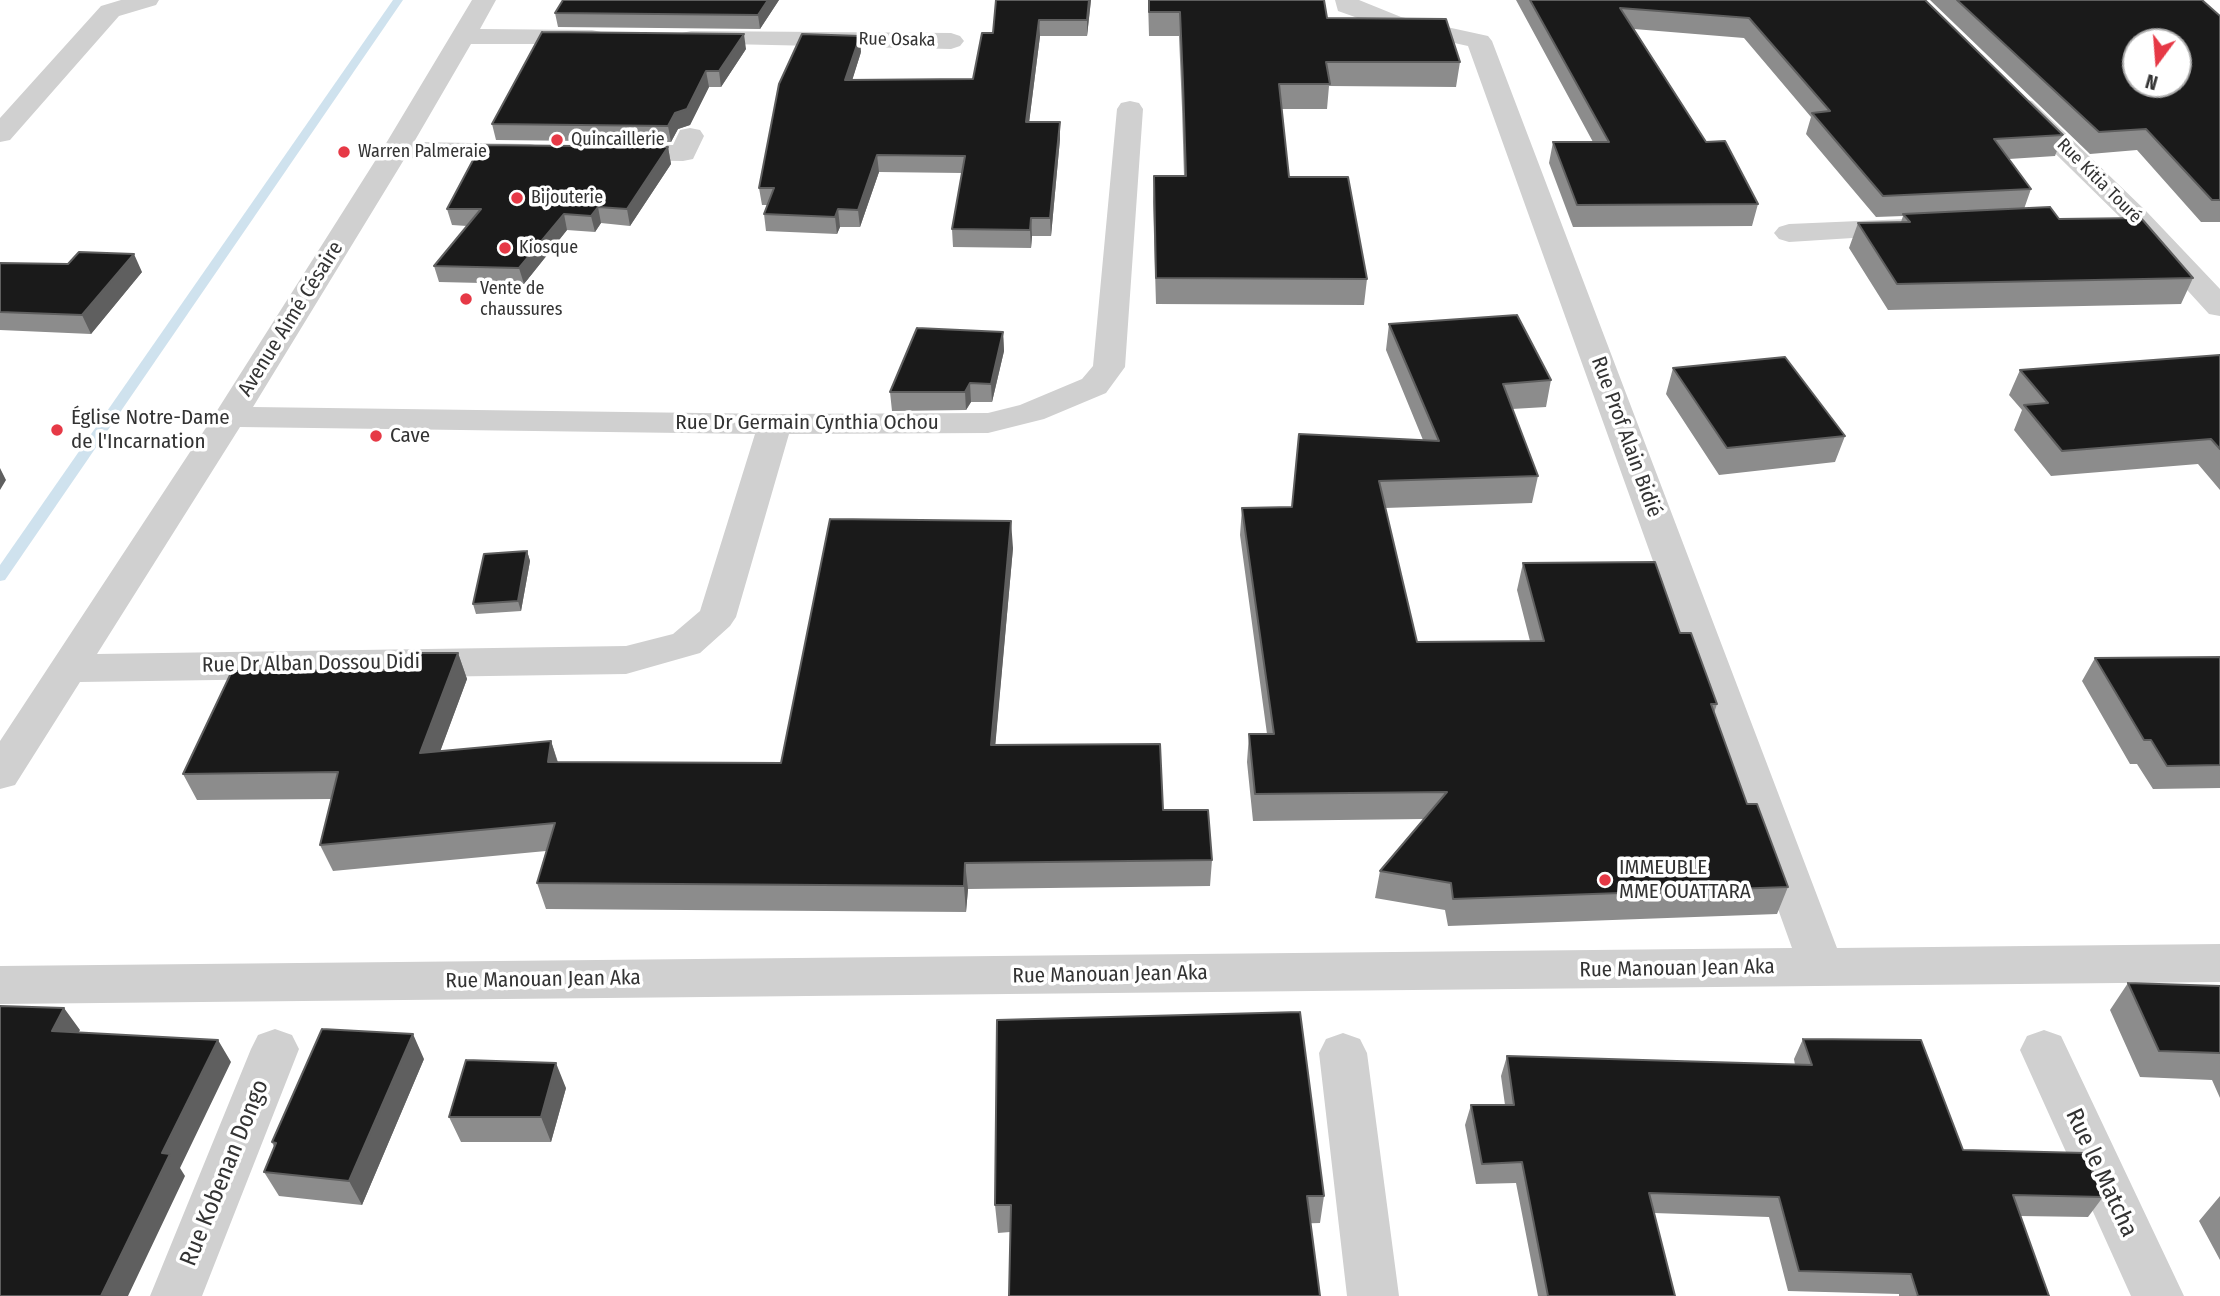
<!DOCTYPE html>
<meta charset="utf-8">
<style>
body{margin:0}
#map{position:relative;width:2220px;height:1296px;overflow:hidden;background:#fff;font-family:"Fira Sans Condensed",sans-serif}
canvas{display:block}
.north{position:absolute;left:2122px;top:28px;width:70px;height:70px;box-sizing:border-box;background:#fff;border:2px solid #adadad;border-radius:50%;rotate:196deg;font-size:19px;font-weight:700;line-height:28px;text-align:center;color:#333}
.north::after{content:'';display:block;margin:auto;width:24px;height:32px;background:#e63946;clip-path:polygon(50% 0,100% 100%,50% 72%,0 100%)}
</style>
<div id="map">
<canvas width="2220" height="1296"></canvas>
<div class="north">N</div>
</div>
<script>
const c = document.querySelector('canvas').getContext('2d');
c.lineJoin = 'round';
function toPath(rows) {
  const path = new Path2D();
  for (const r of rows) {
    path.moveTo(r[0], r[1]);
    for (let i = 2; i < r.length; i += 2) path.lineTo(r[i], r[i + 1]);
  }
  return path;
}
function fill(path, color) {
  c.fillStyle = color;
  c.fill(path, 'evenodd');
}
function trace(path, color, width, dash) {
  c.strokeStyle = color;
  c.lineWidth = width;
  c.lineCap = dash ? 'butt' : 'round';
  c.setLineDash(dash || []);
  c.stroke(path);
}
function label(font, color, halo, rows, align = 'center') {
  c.font = font + ' "Fira Sans Condensed",sans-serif';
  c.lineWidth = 7;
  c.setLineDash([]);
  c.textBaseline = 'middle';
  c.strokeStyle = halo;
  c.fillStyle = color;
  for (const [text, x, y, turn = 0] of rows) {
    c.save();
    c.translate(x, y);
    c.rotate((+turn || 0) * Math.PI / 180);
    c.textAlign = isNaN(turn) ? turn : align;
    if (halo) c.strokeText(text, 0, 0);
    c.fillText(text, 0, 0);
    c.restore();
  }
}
fill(toPath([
 [393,0,403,0,5,580,0,581,0,565,393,0]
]), '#cfe2ee');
fill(toPath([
 [121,0,159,0,156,5,119,16,10,140,0,142,0,118,101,6,121,0],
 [472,0,496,0,480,29,592,30,601,32,604,37,601,42,592,44,471,44,414,142,530,144,540,146,544,152,540,158,530,160,405,158,253,407,775,414,988,413,1020,405,1082,379,1093,366,1117,109,1121,103,1130,101,1139,103,1143,109,1125,367,1106,393,1044,419,988,433,789,434,736,617,730,626,700,653,626,674,80,682,15,785,0,789,0,741,213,417,382,150,472,0],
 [240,427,755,434,700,611,673,634,626,646,97,654,240,427],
 [1335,0,1359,0,1401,17,1488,36,1492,41,1837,948,2220,944,2220,982,0,1004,0,966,1792,948,1468,46,1386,28,1338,11,1335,0],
 [691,31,951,33,960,36,964,41,960,46,951,49,682,43,679,38,682,33,691,31],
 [2023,99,2032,101,2146,211,2220,289,2220,316,2209,314,2126,223,2014,113,2010,107,2014,101,2023,99],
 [690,128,700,130,704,136,693,159,683,161,619,160,609,158,605,152,609,146,619,144,673,145,680,130,690,128],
 [1906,219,1916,222,1921,228,1916,234,1789,242,1779,239,1774,233,1779,227,1789,224,1906,219],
 [275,1029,292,1035,299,1049,202,1296,150,1296,251,1049,258,1035,275,1029],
 [2044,1030,2061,1036,2184,1296,2131,1296,2020,1050,2027,1036,2044,1030],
 [1343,1033,1360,1039,1367,1053,1399,1296,1347,1296,1319,1053,1326,1039,1343,1033]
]), '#d0d0d0');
fill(toPath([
 [563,0,779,0,760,29,558,27,555,13],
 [996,0,1091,0,1087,36,1040,36,1029,122,1060,139,1051,236,1032,236,1031,248,953,247,952,229,962,173,879,172,860,227,840,227,837,234,766,231,764,214,767,205,762,205,759,188,861,52,852,80,973,79,993,33],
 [1148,0,1324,0,1327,18,1460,62,1456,87,1329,86,1327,109,1282,109,1289,177,1367,279,1364,305,1156,304,1153,202,1154,176,1184,176,1182,108,1179,36,1149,36],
 [1516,0,1925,0,2063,135,2055,156,2009,159,2031,189,2024,209,2059,219,2193,278,2181,304,1888,310,1849,248,1858,223,1901,222,1903,216,1876,217,1806,134,1811,117,1744,38,1634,29,1706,142,1758,204,1752,226,1573,227,1549,163,1553,142,1593,142],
 [1930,0,2202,0,2220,16,2220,222,2201,222,2137,150,2090,154],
 [746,49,721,87,709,87,690,125,678,129,671,142,496,140,492,124],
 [668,147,671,164,630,226,601,223,595,232,567,230,524,284,439,282,434,266,467,226,452,225,447,209],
 [0,263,68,264,142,272,91,334,0,330],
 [1389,324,1551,380,1546,407,1512,409,1538,476,1532,503,1385,508,1417,642,1530,641,1517,590,1523,563,1680,633,1717,704,1714,713,1747,804,1788,887,1777,914,1448,926,1445,910,1375,898,1380,871,1424,819,1253,821,1247,762,1249,734,1267,734,1240,535,1242,508,1292,507,1423,440,1386,350],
 [1003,332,1004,351,992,402,971,402,966,410,892,411,890,392],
 [2220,355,2220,490,2198,464,2051,476,2014,430,2022,410,2009,395,2020,370],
 [1673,368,1845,436,1835,462,1719,475,1666,394],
 [1013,548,995,745,1163,810,1212,860,1210,886,968,889,966,912,546,909,537,883,546,851,333,871,320,845,332,799,197,800,183,774,402,670,458,653,467,679,440,751,551,741,558,762,781,763],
 [527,551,530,561,521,611,476,614,473,604],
 [2220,657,2220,788,2153,789,2137,764,2130,764,2082,681,2095,658],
 [2128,983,2220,986,2220,1098,2212,1080,2140,1077,2110,1010],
 [1803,1039,1963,1150,2103,1197,2088,1217,2020,1216,2049,1296,1899,1296,1899,1294,1788,1291,1769,1217,1654,1213,1675,1296,1538,1296,1516,1183,1476,1184,1465,1125,1471,1105,1505,1105,1501,1076,1507,1056,1795,1065,1794,1059],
 [424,1059,362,1205,279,1196,264,1172,274,1147,272,1142],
 [566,1088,551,1142,461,1142,449,1117],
 [1324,1196,1320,1223,1010,1232,998,1233,995,1205],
 [2220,1196,2220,1260,2199,1221]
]), '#8c8c8c');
fill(toPath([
 [768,0,779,0,760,29,758,15],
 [1089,0,1091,0,1087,36,1087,20],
 [1039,20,1040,36,1027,139,1026,122],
 [744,34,746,49,721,87,719,71],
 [860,36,861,52,847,97,845,80],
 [706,71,709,87,690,125,678,129,671,142,668,126,675,113],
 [1060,122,1060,139,1051,236,1050,218],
 [668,147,671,164,630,226,627,209],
 [877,155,879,172,860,227,858,210],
 [598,207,601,223,595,232,591,216],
 [838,209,840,227,837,234,835,217],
 [564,214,567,230,524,284,519,268],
 [1031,218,1032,236,1031,248,1030,230],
 [134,254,142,272,91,334,82,315],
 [1003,332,1004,351,992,402,991,384],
 [970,383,971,402,966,410,965,392],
 [0,468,6,480,0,490],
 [1011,521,1013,548,993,771,991,745],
 [527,551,530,561,521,611,518,601],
 [458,653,467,679,430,779,420,753],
 [551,741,559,767,548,762],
 [965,863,968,889,966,912,964,886],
 [64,1008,80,1030,68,1053,52,1031],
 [413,1034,424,1059,362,1205,349,1181],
 [218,1040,231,1062,180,1168,185,1176,128,1296,101,1296,162,1153],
 [556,1063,566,1088,551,1142,541,1117]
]), '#5f5f5f');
const building = toPath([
 [563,0,768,0,758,15,555,13,563,0],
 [996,0,1089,0,1087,20,1039,20,1026,122,1060,122,1050,218,1031,218,1030,230,952,229,965,156,877,155,858,210,838,209,835,217,764,214,774,188,759,188,779,84,802,34,860,36,845,80,973,79,982,33,993,33,996,0],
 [1149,0,1324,0,1327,18,1446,19,1460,62,1326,62,1330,84,1279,84,1289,177,1348,177,1367,279,1156,278,1154,176,1186,176,1183,83,1180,12,1149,12,1149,0],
 [1530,0,1925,0,2063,135,1994,139,2031,189,1883,196,1812,113,1830,111,1749,18,1620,8,1706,142,1725,141,1758,204,1577,205,1553,142,1609,142,1530,0],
 [1957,0,2202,0,2220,16,2220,200,2212,200,2146,129,2099,132,1957,0],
 [2136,42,2178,42,2178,84,2136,84,2136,42],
 [542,32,744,34,719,71,706,71,687,109,675,113,668,126,492,124,542,32],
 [481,145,668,147,627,209,598,207,591,216,564,214,519,268,434,266,481,209,447,209,481,145],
 [2050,207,2059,219,2141,218,2193,278,1897,284,1858,223,1910,222,1903,214,2050,207],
 [79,252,134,254,82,315,0,312,0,263,68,264,79,252],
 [1517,315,1551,380,1503,384,1538,476,1379,481,1417,642,1544,641,1523,563,1655,562,1680,633,1691,633,1717,704,1711,704,1747,804,1757,804,1788,887,1453,899,1451,883,1380,871,1447,792,1255,794,1249,734,1274,734,1242,508,1292,507,1299,434,1439,441,1389,324,1517,315],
 [917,328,1003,332,991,384,970,383,965,392,890,392,917,328],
 [2220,355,2220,449,2211,439,2062,451,2024,405,2048,403,2020,370,2220,355],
 [1785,357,1845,436,1727,448,1673,368,1785,357],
 [830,519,1011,521,991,745,1160,744,1163,810,1208,810,1212,860,965,863,964,886,537,883,555,823,320,845,338,772,183,774,232,671,402,670,409,653,458,653,420,753,551,741,548,762,781,763,830,519],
 [527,551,518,601,473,604,484,554,527,551],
 [2220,657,2220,765,2167,766,2151,740,2144,740,2095,658,2220,657],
 [2128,983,2220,986,2220,1053,2159,1051,2128,983],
 [0,1006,64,1008,52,1031,218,1040,162,1153,170,1154,101,1296,0,1296,0,1006],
 [1300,1012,1324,1196,1307,1196,1320,1296,1009,1296,1011,1205,995,1205,997,1020,1300,1012],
 [322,1029,413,1034,349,1181,264,1172,276,1143,272,1142,322,1029],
 [1803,1039,1921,1040,1963,1150,2085,1153,2103,1197,2013,1195,2049,1296,1918,1296,1911,1274,1799,1271,1779,1197,1649,1193,1675,1296,1548,1296,1522,1162,1482,1164,1471,1105,1514,1105,1507,1056,1812,1065,1803,1039],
 [466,1060,556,1063,541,1117,449,1117,466,1060]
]);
fill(building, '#1a1a1a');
trace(building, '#5f5f5f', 2);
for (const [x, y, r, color] of [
 [557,140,7,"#e63946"],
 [344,152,7,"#e63946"],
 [517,198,7,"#e63946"],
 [505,248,7,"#e63946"],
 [466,299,7,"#e63946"],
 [57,430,7,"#e63946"],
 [376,436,7,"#e63946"],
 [1605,880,7,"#e63946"]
]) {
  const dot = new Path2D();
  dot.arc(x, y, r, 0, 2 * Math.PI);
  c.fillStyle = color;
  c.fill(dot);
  trace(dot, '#fff', 2.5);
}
label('18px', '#333', '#fff', [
 ["Rue Osaka",897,40,1],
 ["Rue Kitia Touré",2099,181,45]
]);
label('18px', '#333', '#fff', [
 ["Quincaillerie",571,140],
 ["Warren Palmeraie",358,152],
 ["Bijouterie",531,198],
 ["Kiosque",519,248],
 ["Vente de",480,289],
 ["chaussures",480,310]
], 'left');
label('21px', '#333', '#fff', [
 ["Avenue Aimé Césaire",291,319,-58],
 ["Rue Dr Germain Cynthia Ochou",807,423],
 ["Rue Prof Alain Bidié",1626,437,70],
 ["Rue Dr Alban Dossou Didi",311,664,-1],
 ["Rue Manouan Jean Aka",1677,969,-1],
 ["Rue Manouan Jean Aka",1110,975,-1],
 ["Rue Manouan Jean Aka",543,980,-1]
]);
label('21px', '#333', '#fff', [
 ["Église Notre-Dame",71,418],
 ["de l'Incarnation",71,442],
 ["Cave",390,436],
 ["IMMEUBLE",1619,868],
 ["MME OUATTARA",1619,892]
], 'left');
label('24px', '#333', '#fff', [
 ["Rue Kobenan Dongo",225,1173,-68],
 ["Rue le Matcha",2101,1173,65]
]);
</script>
